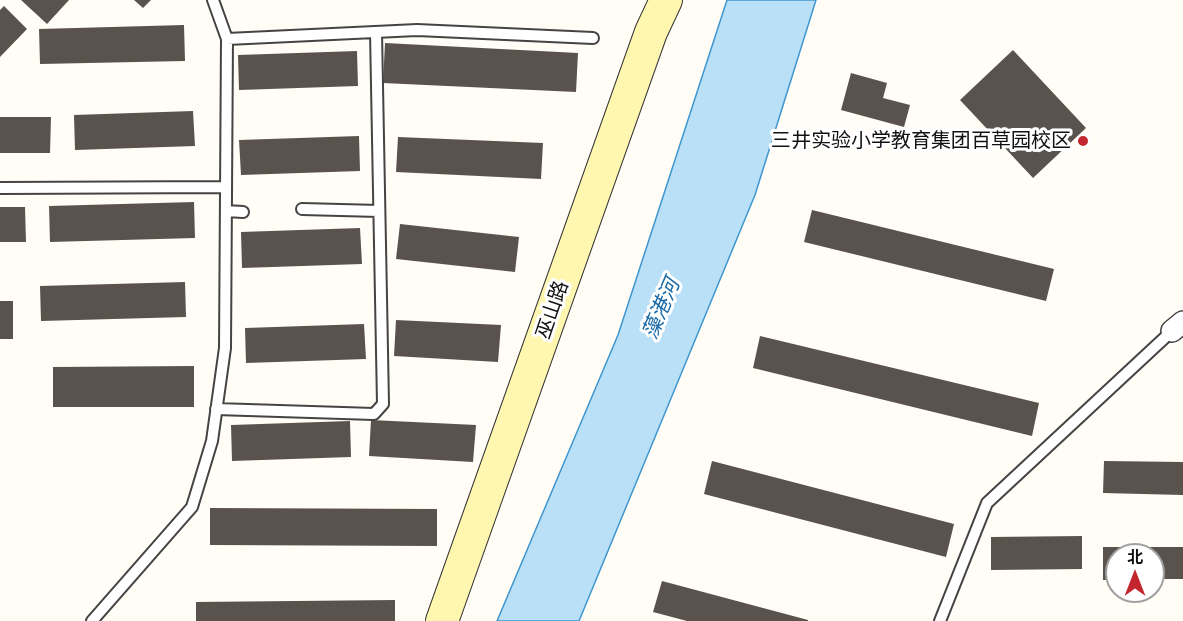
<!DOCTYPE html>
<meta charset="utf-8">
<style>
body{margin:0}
#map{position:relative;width:1183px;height:621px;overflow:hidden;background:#fffdf5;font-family:Merriweather,"Noto Sans SC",serif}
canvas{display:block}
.north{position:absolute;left:1105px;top:543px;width:60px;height:60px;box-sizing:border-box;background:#fff;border:2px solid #a0a0a0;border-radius:50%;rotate:0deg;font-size:16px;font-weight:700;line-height:24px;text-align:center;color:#111}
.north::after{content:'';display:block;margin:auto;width:21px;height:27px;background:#c4262e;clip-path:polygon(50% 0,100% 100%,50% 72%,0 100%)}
</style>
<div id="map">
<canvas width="1183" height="621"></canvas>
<div class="north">北</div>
</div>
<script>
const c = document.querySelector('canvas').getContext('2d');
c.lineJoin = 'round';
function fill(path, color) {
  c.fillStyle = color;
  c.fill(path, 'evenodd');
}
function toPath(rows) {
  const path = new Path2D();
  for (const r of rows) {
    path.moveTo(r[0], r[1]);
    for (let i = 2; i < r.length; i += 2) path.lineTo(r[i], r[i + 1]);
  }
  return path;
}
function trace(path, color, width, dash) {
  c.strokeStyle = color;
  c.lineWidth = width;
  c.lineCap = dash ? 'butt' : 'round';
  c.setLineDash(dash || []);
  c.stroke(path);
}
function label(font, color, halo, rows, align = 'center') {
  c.font = font + ' Merriweather,"Noto Sans SC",serif';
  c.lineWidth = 6;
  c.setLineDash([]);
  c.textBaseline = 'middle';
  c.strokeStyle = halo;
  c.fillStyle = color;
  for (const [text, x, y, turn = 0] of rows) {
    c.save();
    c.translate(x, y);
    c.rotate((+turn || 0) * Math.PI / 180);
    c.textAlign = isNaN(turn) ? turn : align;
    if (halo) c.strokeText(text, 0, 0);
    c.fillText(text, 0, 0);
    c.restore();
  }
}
const water = toPath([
 [727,0,816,0,755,195,579,621,497,621,618,335,727,0]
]);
fill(water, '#b9e0f7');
trace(water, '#3f96cf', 1.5);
fill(toPath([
 [21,0,69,0,47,24],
 [134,0,151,0,143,8],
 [4,6,27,29,0,57,0,10],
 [184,25,185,61,40,64,39,29],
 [385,43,578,53,576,92,383,83],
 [1013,50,1086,128,1033,178,960,100],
 [357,51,358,86,239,90,238,55],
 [851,73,887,83,883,98,910,105,904,127,841,110],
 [193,111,195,146,75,150,74,115],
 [0,117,51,117,50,153,0,153],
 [359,136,360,171,241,175,239,140],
 [398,137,543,143,541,179,396,172],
 [194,202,195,238,50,242,49,206],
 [0,207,25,207,26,242,0,242],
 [812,210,1054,269,1046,301,804,242],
 [400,224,519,237,515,272,396,259],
 [360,228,362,264,242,268,241,232],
 [185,282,186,317,41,321,40,286],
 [0,301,13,301,13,339,0,339],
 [396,320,501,325,498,362,394,356],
 [364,324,366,359,246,363,245,328],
 [760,336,1039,403,1032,436,753,368],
 [194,366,194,407,53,407,53,367],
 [371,420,476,425,473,462,369,456],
 [350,421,351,457,232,461,231,425],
 [712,461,954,524,946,557,704,494],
 [1104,461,1183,462,1183,495,1103,493],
 [210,508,437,509,437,546,210,545],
 [1082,536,1082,569,991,570,991,537],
 [1103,547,1183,547,1183,579,1153,579,1153,555,1117,555,1117,580,1103,580],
 [662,581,808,620,808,621,687,621,653,612],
 [395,600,395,621,196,621,196,602]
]), '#5a524d');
const lane = toPath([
 [227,39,417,30,593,38],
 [0,188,226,187],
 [302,209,379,211],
 [226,211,243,212],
 [216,409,374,414,383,404,376,32],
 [92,621,192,507,212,441,225,348,227,39,213,0],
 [940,621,987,503,1172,331]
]);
const street = toPath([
 [1172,331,1183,322]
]);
const secondary = toPath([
 [442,621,651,32,666,0]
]);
trace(lane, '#444', 14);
trace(street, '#444', 24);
trace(secondary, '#333', 34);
trace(lane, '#fff', 10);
trace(street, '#fff', 21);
trace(secondary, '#fff6b0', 32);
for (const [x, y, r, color] of [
 [1083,141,6,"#c4262e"]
]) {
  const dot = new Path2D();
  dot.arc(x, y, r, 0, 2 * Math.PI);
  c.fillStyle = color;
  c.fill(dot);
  trace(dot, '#fff', 2);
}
label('20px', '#111', '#fff', [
 ["三井实验小学教育集团百草园校区",1071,141]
], 'right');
label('20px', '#111', '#fff', [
 ["巫山路",553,310,-71]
]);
label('italic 21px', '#1768a6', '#fff', [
 ["藻港河",662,309,-67]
]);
</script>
